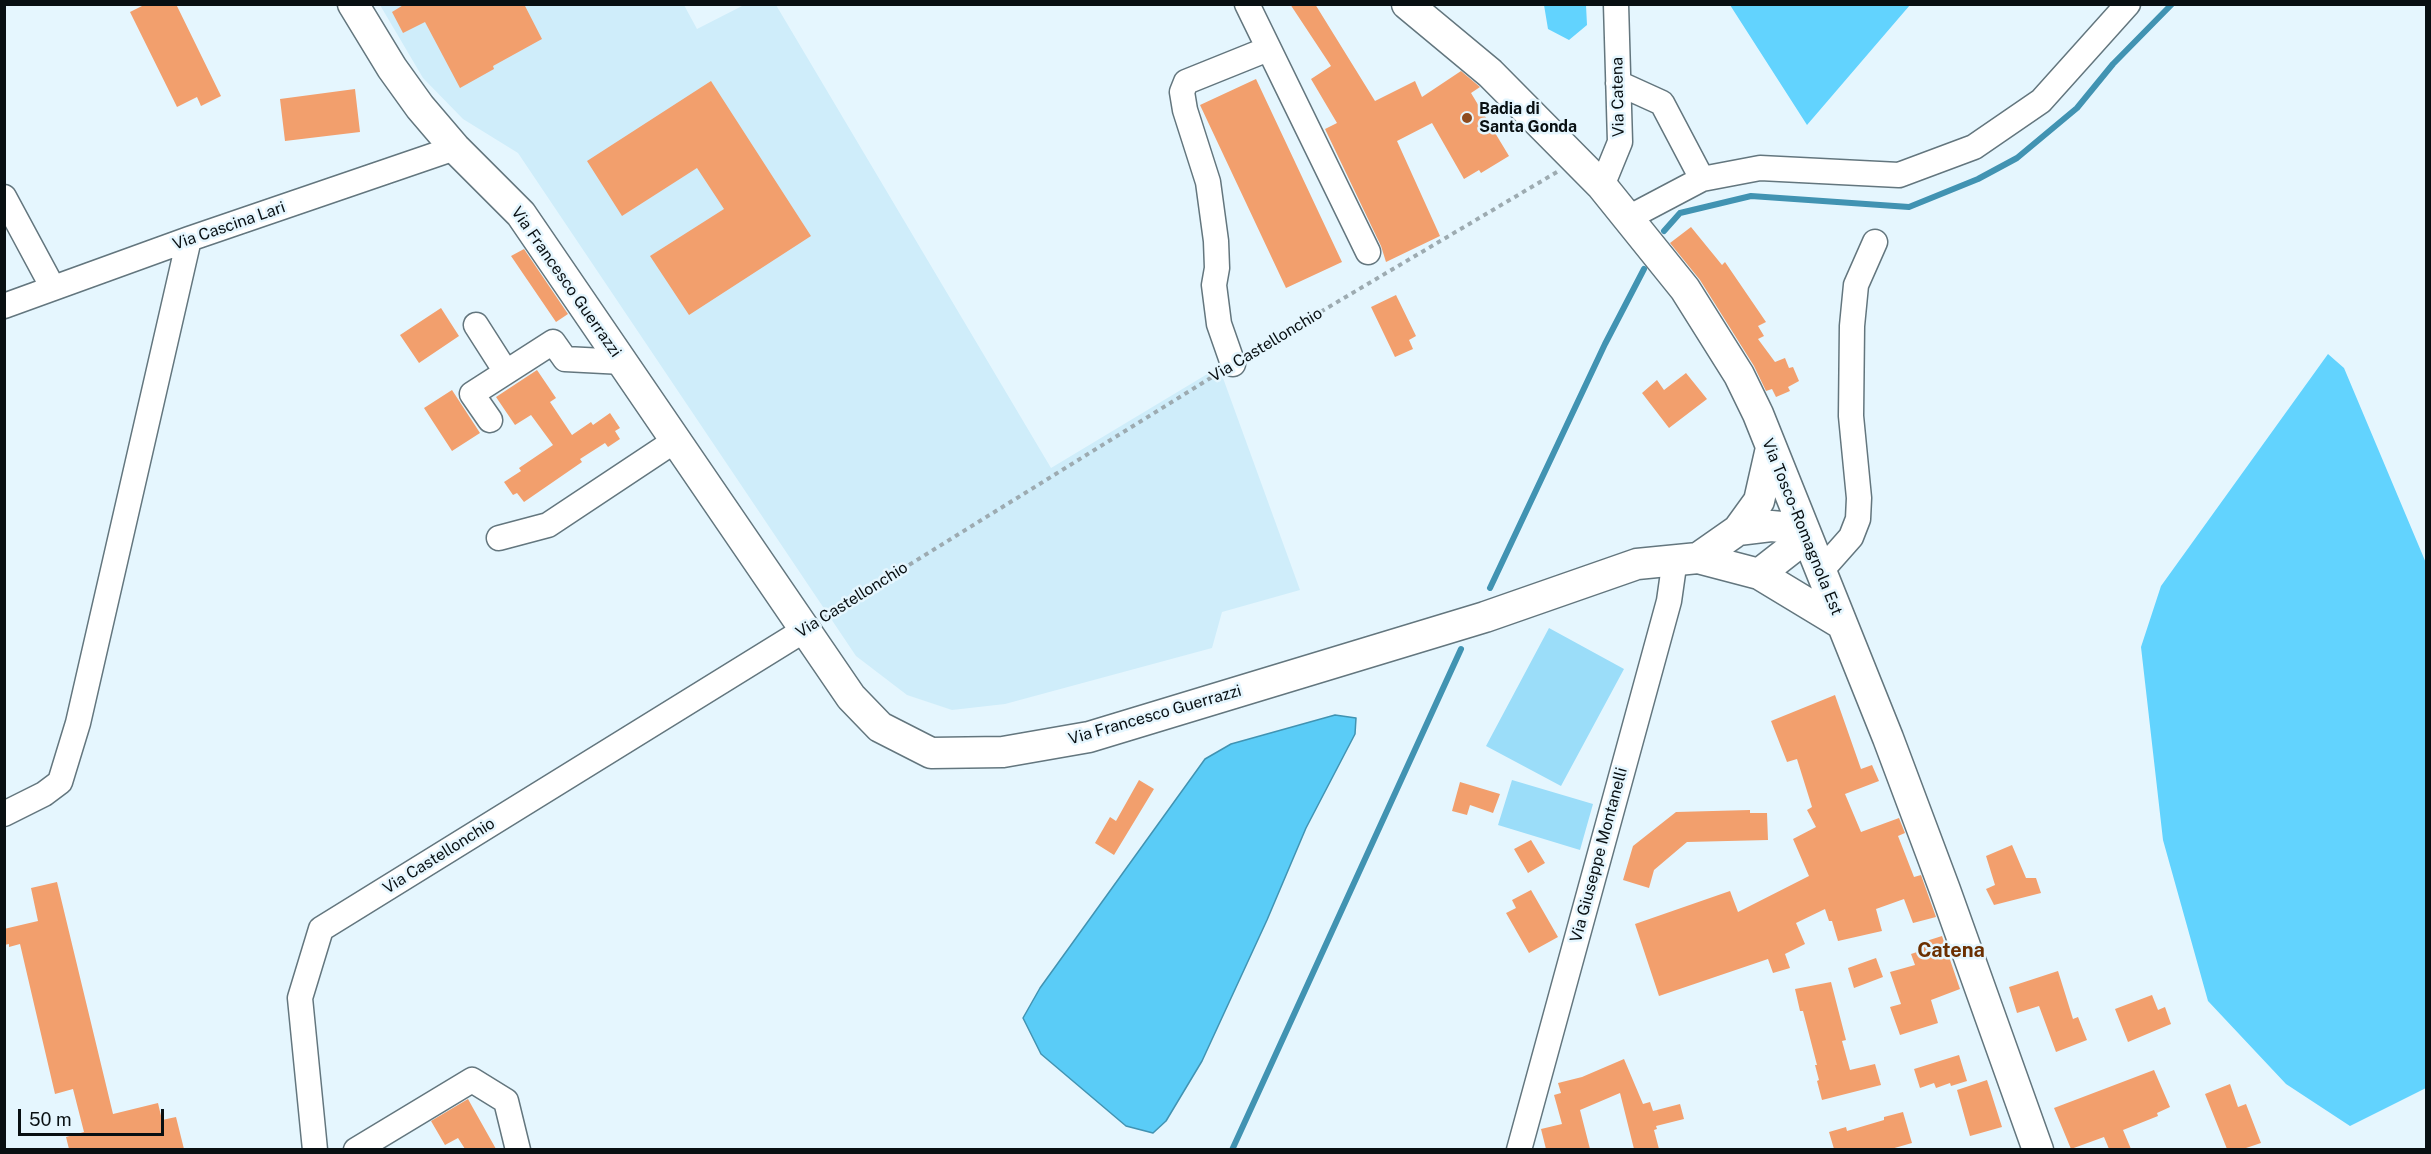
<!DOCTYPE html>
<style>
body{margin:0}
#map{position:relative;width:2431px;height:1154px;overflow:hidden;background:#e5f6fe;font-family:"Public Sans",sans-serif}
canvas{display:block}
.frame{position:absolute;inset:0;border:6px solid #080f12;pointer-events:none}
.scale{position:absolute;left:18px;top:1109px;width:146px;height:27px;box-sizing:border-box;border:3px solid #080f12;border-top:0;padding-left:8px;font-size:18px;line-height:21px;white-space:nowrap;color:#080f12;-webkit-text-stroke:4px #e5f6fe;paint-order:stroke}
</style>
<div id="map">
<canvas width="2431" height="1154"></canvas>
<div class="frame"></div>
<div class="scale">50 m</div>
</div>
<script>
const c = document.querySelector('canvas').getContext('2d');
c.lineJoin = 'round';
function fill(path, color) {
  c.fillStyle = color;
  c.fill(path, 'evenodd');
}
function toPath(rows) {
  const path = new Path2D();
  for (const r of rows) {
    path.moveTo(r[0], r[1]);
    for (let i = 2; i < r.length; i += 2) path.lineTo(r[i], r[i + 1]);
  }
  return path;
}
function trace(path, color, width, dash) {
  c.strokeStyle = color;
  c.lineWidth = width;
  c.lineCap = dash ? 'butt' : 'round';
  c.setLineDash(dash || []);
  c.stroke(path);
}
function label(font, color, halo, rows, align = 'center') {
  c.font = font + ' "Public Sans",sans-serif';
  c.lineWidth = 5;
  c.setLineDash([]);
  c.textBaseline = 'middle';
  c.strokeStyle = halo;
  c.fillStyle = color;
  for (const [text, x, y, turn = 0] of rows) {
    c.save();
    c.translate(x, y);
    c.rotate((+turn || 0) * Math.PI / 180);
    c.textAlign = isNaN(turn) ? turn : align;
    if (halo) c.strokeText(text, 0, 0);
    c.fillText(text, 0, 0);
    c.restore();
  }
}
fill(toPath([
 [380,5,684,5,697,29,744,5,776,5,1051,468,1219,367,1300,590,1222,612,1212,648,1005,704,952,710,907,695,856,656,518,153,463,119,423,78]
]), '#cfedfa');
fill(toPath([
 [1549,628,1624,669,1561,786,1486,746],
 [1512,780,1593,804,1580,850,1498,825]
]), '#9bddf9');
fill(toPath([
 [1544,5,1586,5,1587,25,1569,40,1548,29],
 [1730,5,1910,5,1807,125],
 [2328,354,2344,368,2426,563,2426,1088,2350,1126,2286,1084,2208,1001,2163,840,2141,647,2161,586]
]), '#62d3fe');
const water = toPath([
 [1335,715,1356,718,1355,734,1306,828,1267,920,1202,1061,1166,1121,1153,1133,1126,1126,1041,1054,1023,1018,1040,988,1205,759,1231,744,1335,715]
]);
fill(water, '#5accf7');
trace(water, '#4193b2', 1.5);
trace(toPath([
 [1664,231,1680,213,1751,196,1909,207,1978,179,2017,158,2077,108,2113,64,2172,4],
 [1490,588,1605,344,1644,269],
 [1232,1150,1461,649]
]), '#4193b2', 6);
fill(toPath([
 [146,4,176,4,221,96,201,106,197,97,177,107,130,12],
 [405,4,524,4,542,39,493,66,494,69,460,88,425,22,403,33,392,12],
 [1290,4,1315,4,1375,101,1415,81,1422,97,1461,71,1480,87,1471,93,1509,156,1481,173,1479,170,1464,179,1432,123,1397,141,1440,236,1386,262,1381,246,1325,129,1337,123,1311,79,1331,66],
 [1256,79,1342,262,1286,288,1200,105],
 [711,81,811,236,689,315,650,256,724,209,697,168,622,216,587,161],
 [355,89,360,132,285,141,280,99],
 [1691,227,1722,265,1725,262,1766,322,1758,326,1764,336,1758,339,1775,362,1785,358,1789,368,1793,367,1799,381,1788,387,1790,391,1776,397,1772,389,1766,391,1754,366,1700,280,1670,243],
 [524,249,568,314,556,322,511,256],
 [1396,295,1416,336,1409,340,1413,349,1395,357,1371,307],
 [441,308,459,336,419,363,400,335],
 [537,370,556,398,550,402,572,435,591,422,593,425,610,413,620,428,615,431,620,439,608,447,605,443,580,459,582,462,524,502,517,493,513,495,504,482,521,471,519,468,553,445,531,415,515,425,496,397],
 [1686,373,1707,399,1669,428,1642,393,1657,380,1664,390],
 [452,390,480,433,452,451,424,408],
 [1835,695,1861,769,1872,765,1879,781,1845,794,1861,832,1899,818,1905,833,1898,836,1914,877,1921,875,1936,917,1913,923,1904,899,1876,909,1882,931,1838,941,1832,921,1829,921,1825,909,1796,923,1805,944,1785,954,1790,968,1773,973,1768,959,1659,996,1635,924,1730,891,1738,912,1809,876,1793,839,1816,827,1807,810,1812,807,1797,759,1787,762,1771,721],
 [1139,780,1154,789,1114,855,1095,843,1110,817,1116,821],
 [1460,782,1500,794,1493,813,1470,805,1467,815,1452,811],
 [1750,810,1750,813,1767,813,1768,840,1687,842,1654,870,1649,888,1623,880,1633,846,1676,812],
 [1531,840,1545,863,1528,873,1514,849],
 [2012,845,2026,878,2036,878,2041,893,1994,905,1986,889,1995,885,1986,856],
 [57,882,113,1114,158,1103,162,1120,176,1117,184,1149,69,1149,66,1137,84,1132,73,1089,55,1094,20,944,9,947,9,944,4,945,4,929,38,921,31,888],
 [1531,890,1558,937,1529,953,1506,913,1516,908,1512,900],
 [1942,936,1960,989,1931,1000,1938,1023,1900,1035,1890,1007,1901,1004,1890,972,1915,965,1911,954,1923,950,1920,943],
 [1876,958,1883,977,1854,988,1848,968],
 [2058,971,2073,1019,2078,1017,2087,1040,2056,1052,2039,1006,2017,1013,2009,987],
 [1831,982,1846,1040,1842,1041,1850,1070,1875,1064,1881,1085,1822,1100,1817,1081,1819,1080,1815,1065,1817,1065,1803,1011,1800,1011,1795,989],
 [2152,995,2158,1010,2165,1007,2171,1024,2128,1042,2115,1009],
 [1959,1055,1967,1081,1951,1086,1950,1083,1936,1088,1934,1083,1920,1088,1914,1069],
 [1624,1059,1643,1104,1650,1102,1653,1111,1680,1104,1684,1119,1656,1126,1657,1129,1654,1130,1659,1149,1634,1149,1620,1093,1580,1110,1590,1149,1546,1149,1541,1129,1562,1124,1554,1095,1561,1093,1558,1083,1582,1077],
 [2154,1070,2170,1107,2157,1113,2158,1116,2123,1130,2131,1149,2109,1149,2104,1137,2071,1149,2054,1108],
 [1987,1080,2002,1127,1970,1136,1957,1090],
 [2230,1084,2238,1107,2246,1104,2261,1143,2243,1149,2227,1149,2205,1094],
 [468,1099,473,1108,496,1149,465,1149,458,1138,445,1145,431,1121],
 [1903,1112,1912,1143,1891,1149,1834,1149,1829,1132,1846,1127,1847,1131,1884,1120,1884,1117]
]), '#f29f6d');
const minor = toPath([
 [1247,4,1368,252],
 [1618,83,1662,103,1702,179],
 [1602,186,1620,142,1616,4],
 [4,197,53,288],
 [1630,217,1702,179,1760,168,1899,175,1974,147,2041,101,2128,4],
 [4,306,189,239,455,148],
 [476,325,506,372],
 [1233,364,1219,324,1214,285,1217,268,1216,241,1208,182,1185,110,1182,92,1186,82,1268,49],
 [490,420,472,394,553,342,565,359,623,362],
 [499,538,548,525,676,440],
 [1820,572,1851,537,1858,519,1859,498,1851,416,1852,326,1856,285,1875,242],
 [4,814,44,794,60,782,78,723,189,239],
 [315,1150,300,998,321,929,806,629],
 [356,1150,472,1080,506,1101,518,1150],
 [1519,1150,1669,601,1675,559]
]);
const major = toPath([
 [353,4,392,68,420,107,455,148,521,214,851,697,880,727,931,753,1003,752,1089,737,1485,617,1637,564,1698,558,1759,574,1840,623],
 [1407,4,1490,73,1602,186,1685,289,1739,375,1758,414,1888,738,1945,890,2038,1150],
 [1738,530,1771,526,1803,529],
 [1698,558,1738,530,1759,501,1771,448],
 [1759,574,1791,549,1805,533]
]);
trace(minor, '#63767e', 27);
trace(major, '#63767e', 33);
trace(toPath([
 [1251,353,1557,172],
 [825,617,1217,374]
]), '#9dabb1', 4, [4.5, 4.5]);
trace(minor, '#fff', 24);
trace(major, '#fff', 30);
for (const [x, y, r, color] of [
 [1467,118,6,"#8f4b1e"]
]) {
  const dot = new Path2D();
  dot.arc(x, y, r, 0, 2 * Math.PI);
  c.fillStyle = color;
  c.fill(dot);
  trace(dot, '#e5f6fe', 2);
}
label('16px', '#080f12', '#e5f6fe', [
 ["Via Catena",1618,97,-91],
 ["Via Cascina Lari",229,226,-19],
 ["Via Francesco Guerrazzi",566,282,55],
 ["Via Castellonchio",1266,345,-31],
 ["Via Tosco-Romagnola Est",1802,527,68],
 ["Via Castellonchio",852,600,-32],
 ["Via Francesco Guerrazzi",1155,715,-16],
 ["Via Giuseppe Montanelli",1599,855,-75],
 ["Via Castellonchio",439,856,-32]
]);
label('bold 16px', '#080f12', '#e5f6fe', [
 ["Badia di",1479,109],
 ["Santa Gonda",1479,127]
], 'left');
label('bold 20px', '#6b2f00', '#e5f6fe', [
 ["Catena",1951,951]
]);
</script>
